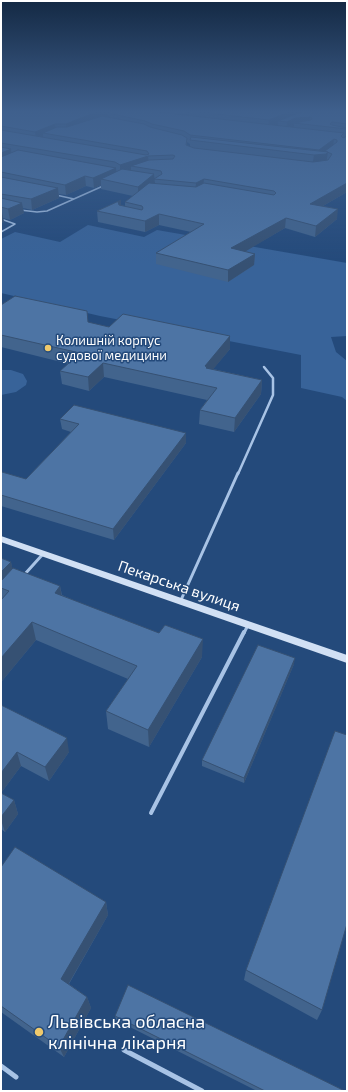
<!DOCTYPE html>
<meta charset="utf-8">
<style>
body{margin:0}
#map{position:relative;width:348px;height:1092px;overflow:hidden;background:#244a7b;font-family:"Exo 2",sans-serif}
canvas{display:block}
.frame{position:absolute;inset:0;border:2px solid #fff;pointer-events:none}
</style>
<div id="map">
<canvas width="348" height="1092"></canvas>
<div class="frame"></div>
</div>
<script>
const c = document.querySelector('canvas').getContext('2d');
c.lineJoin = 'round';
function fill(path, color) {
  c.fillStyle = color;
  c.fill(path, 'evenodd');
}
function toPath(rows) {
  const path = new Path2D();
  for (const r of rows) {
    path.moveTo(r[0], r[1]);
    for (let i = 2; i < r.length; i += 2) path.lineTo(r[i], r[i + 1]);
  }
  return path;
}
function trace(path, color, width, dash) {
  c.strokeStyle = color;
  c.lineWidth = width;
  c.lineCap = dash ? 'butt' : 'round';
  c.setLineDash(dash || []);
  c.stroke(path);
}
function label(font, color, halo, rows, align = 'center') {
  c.font = font + ' "Exo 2",sans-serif';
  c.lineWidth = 3;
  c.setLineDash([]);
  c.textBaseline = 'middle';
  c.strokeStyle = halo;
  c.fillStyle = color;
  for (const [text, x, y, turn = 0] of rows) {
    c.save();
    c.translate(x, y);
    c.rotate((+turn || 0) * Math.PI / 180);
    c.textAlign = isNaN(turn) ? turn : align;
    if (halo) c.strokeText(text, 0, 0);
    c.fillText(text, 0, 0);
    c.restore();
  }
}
fill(toPath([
 [88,225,144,237,157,230,347,263,347,336,331,337,336,352,347,361,347,401,342,397,301,388,301,355,100,316,1,293,1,239,15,232,60,242],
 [1,370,11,370,23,374,27,381,26,385,16,392,1,395]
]), '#386399');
trace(toPath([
 [56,195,74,199],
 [20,210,37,212,47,211,103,186],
 [1,219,15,224,1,232]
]), '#a8c3e5', 1.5);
trace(toPath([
 [238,474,273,395,273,378,264,367]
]), '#a8c3e5', 2.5);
trace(toPath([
 [24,575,43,554],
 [181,600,238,473],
 [244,633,248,625]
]), '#a8c3e5', 3);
trace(toPath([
 [151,813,244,632]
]), '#a8c3e5', 4);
trace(toPath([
 [124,1050,202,1091],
 [1,1066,16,1077]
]), '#a8c3e5', 5);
fill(toPath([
 [1,536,347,655,347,663,1,542,1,536]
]), '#d1e0f4');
fill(toPath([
 [1,112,347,112,347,192,323,206,337,219,315,237,285,228,245,251,255,254,254,265,228,282,156,264,156,253,191,232,159,225,145,232,98,222,97,211,121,206,125,207,125,202,133,196,101,189,101,185,94,188,86,186,66,195,59,194,59,198,32,210,23,208,24,213,10,220,3,218,4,222,1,223],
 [187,142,190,144,190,147,187,145],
 [1,305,109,327,230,336,230,349,213,369,262,380,261,394,234,432,199,424,200,410,207,400,104,377,89,391,62,384,60,371,69,364,1,347],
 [60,419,186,443,114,540,1,506,1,473,26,479,71,432,62,429],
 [1,558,11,562,12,569,60,586,62,595,202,657,149,747,108,729,106,711,128,679,36,640,2,681,1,681],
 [294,664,244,783,202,766,202,760],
 [1,705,69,752,49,781,21,766,1,793,14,800,18,814,5,832,1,829],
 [1,867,106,902,108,915,69,984,87,997,91,1008,64,1057,1,1012],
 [246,970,322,1010,317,1020,244,980],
 [115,1016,345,1091,257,1091,116,1020]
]), '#42648d');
fill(toPath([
 [96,112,111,112,108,113,108,116,67,132,66,124],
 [186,112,189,112,189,118,186,119],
 [289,112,309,112,310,117,309,125,294,123,294,127,286,131,287,122,278,121,278,125,268,128,269,120],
 [55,124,56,132,43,133,43,137,36,140,35,132],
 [334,139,333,148,325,151,324,154,328,152,326,164,312,167,314,155,318,154,319,150],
 [11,149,12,158,1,163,1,153],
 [148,156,149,165,131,166,131,171,120,175,120,165],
 [116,168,117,178,101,179,101,185,94,188,93,178],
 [154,174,155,184,138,197,138,187],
 [85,176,86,186,66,195,65,185],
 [204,179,203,189,195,193,196,183],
 [347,183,347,192,309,214,310,204],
 [58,188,59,198,32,210,31,199],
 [121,200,121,210,118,213,118,202],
 [22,203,24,213,10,220,8,209],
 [338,209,337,219,315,237,316,226],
 [1,212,2,212,4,222,1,223],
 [159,214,159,225,145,232,145,221],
 [286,218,285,228,231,260,231,248],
 [255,254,254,265,228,282,228,270],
 [230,336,230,349,206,378,205,366],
 [103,363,104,377,89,391,88,377],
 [262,380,261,394,234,432,235,418],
 [186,433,186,443,114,540,113,529],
 [11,562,15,580,1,588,1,572],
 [60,586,63,604,55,593],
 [32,622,36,640,2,681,1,678,1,658],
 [203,639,202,657,149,747,148,730],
 [295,658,294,664,244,783,244,778],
 [67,738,69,752,49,781,45,767],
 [17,752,21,766,1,793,1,773],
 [14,800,18,814,5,832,1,820,1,817],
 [106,902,108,915,65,990,61,979],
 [87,997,91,1008,64,1057,59,1047]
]), '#365173');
const building = toPath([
 [1,112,96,112,66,124,55,124,35,132,1,126,1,112],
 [109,112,158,112,344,133,341,136,343,138,347,136,347,183,310,204,338,209,316,226,286,218,231,248,255,254,228,270,156,253,204,224,159,214,145,221,97,211,121,200,118,202,119,205,142,210,143,208,142,206,125,202,149,183,196,187,204,183,274,195,276,193,274,191,204,179,196,183,154,179,162,174,161,171,131,166,149,160,173,159,175,156,173,155,148,156,120,165,115,162,1,143,1,130,146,155,149,154,147,151,43,133,57,127,67,127,102,116,144,124,150,127,182,135,187,138,186,145,194,148,313,162,328,160,332,154,325,151,337,142,337,140,334,139,319,150,190,135,184,131,152,124,145,121,108,113,109,112],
 [199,112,289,112,269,120,199,112],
 [301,112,347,112,347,124,332,122,330,124,332,125,347,128,347,129,294,123,311,120,312,118,310,117,295,118,287,122,278,121,301,112],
 [191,137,328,152,326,154,314,155,190,140,191,137],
 [1,147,11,149,1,153,1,147],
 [18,150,116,168,93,178,85,176,65,185,1,172,1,157,18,150],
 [122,169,154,174,138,187,101,179,122,169],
 [1,177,58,188,31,199,1,194,1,177],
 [1,198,22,203,8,209,1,207,1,198],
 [15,296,87,311,88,322,109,327,123,314,230,336,205,366,207,367,206,368,262,380,235,418,200,410,217,388,103,363,88,377,60,371,80,353,1,335,1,305,15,296],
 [74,405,186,433,113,529,1,495,1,473,2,472,26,479,79,424,60,419,74,405],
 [1,558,11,562,1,572,1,558],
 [13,568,60,586,55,593,159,633,165,625,203,639,148,730,106,711,137,666,32,622,1,658,1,600,9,591,1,588,1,581,13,568],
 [258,645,295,658,244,778,202,760,258,645],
 [1,705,67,738,45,767,17,752,1,773,1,705],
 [335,731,347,735,347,924,322,1010,246,970,335,731],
 [1,793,14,800,1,817,1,793],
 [15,847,106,902,61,979,87,997,59,1047,1,1006,1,867,15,847],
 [128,985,345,1091,265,1091,115,1016,128,985]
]);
fill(building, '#4d74a4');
trace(building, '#365173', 1);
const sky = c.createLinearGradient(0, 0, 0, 265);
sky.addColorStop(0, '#142944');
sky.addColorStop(0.42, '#3f608d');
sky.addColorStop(1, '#3f608d00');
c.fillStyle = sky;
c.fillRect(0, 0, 348, 265);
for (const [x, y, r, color] of [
 [48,348,4,"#efc96c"],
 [39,1032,5,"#efc96c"]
]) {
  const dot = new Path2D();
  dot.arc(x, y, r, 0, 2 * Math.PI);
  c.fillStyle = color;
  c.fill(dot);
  trace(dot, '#244a7b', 1.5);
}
label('13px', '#fff', '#244a7b', [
 ["Колишній корпус",56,341],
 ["судової медицини",56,356]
], 'left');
label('15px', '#fff', '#244a7b', [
 ["Пекарська вулиця",179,586,19]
]);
label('18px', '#fff', '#244a7b', [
 ["Львівська обласна",48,1022],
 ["клінічна лікарня",48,1043]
], 'left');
</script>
